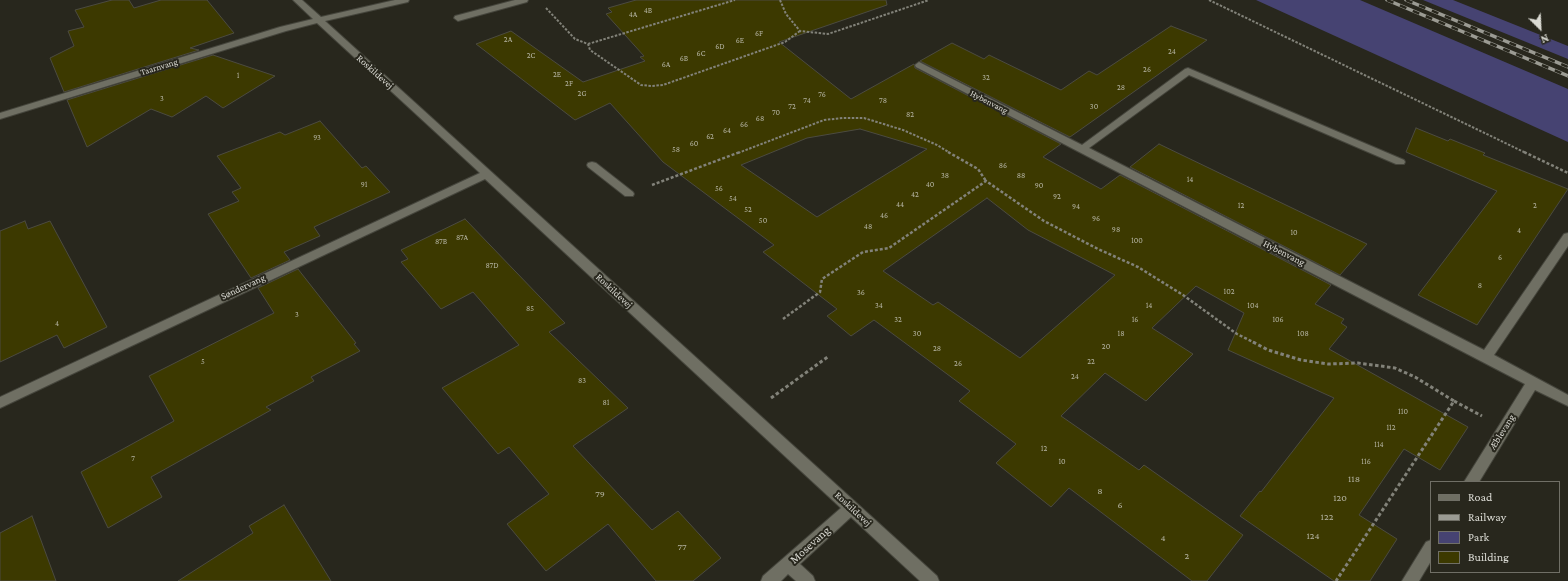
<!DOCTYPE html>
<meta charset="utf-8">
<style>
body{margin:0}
#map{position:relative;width:1568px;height:581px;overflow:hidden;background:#28271d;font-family:"Crimson Pro",serif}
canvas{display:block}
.legend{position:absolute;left:1430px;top:481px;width:130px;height:92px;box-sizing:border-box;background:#28271d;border:1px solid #706f66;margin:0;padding:5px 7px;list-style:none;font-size:12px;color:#dbdbd4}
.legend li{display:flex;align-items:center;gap:8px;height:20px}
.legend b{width:20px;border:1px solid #706f66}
.north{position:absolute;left:1520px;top:8px;width:40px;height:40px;-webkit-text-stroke:3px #28271d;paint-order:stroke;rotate:156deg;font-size:11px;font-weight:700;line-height:16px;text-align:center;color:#dbdbd4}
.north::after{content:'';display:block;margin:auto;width:14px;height:18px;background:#dbdbd4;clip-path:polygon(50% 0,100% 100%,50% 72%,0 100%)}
</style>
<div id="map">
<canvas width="1568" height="581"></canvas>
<ul class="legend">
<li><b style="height:5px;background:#6f6f63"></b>Road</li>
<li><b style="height:5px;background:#9b9b93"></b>Railway</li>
<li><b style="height:11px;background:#464372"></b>Park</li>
<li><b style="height:11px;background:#3c3900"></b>Building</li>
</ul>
<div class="north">N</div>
</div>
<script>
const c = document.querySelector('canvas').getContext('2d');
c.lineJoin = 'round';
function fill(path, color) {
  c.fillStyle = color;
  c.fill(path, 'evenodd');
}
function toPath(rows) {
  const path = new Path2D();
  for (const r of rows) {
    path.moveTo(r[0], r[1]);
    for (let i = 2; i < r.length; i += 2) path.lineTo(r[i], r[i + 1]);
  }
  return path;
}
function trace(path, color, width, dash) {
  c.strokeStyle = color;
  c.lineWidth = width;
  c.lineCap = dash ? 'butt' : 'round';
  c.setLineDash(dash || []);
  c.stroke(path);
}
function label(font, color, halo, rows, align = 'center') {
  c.font = font + ' "Crimson Pro",serif';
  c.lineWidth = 4;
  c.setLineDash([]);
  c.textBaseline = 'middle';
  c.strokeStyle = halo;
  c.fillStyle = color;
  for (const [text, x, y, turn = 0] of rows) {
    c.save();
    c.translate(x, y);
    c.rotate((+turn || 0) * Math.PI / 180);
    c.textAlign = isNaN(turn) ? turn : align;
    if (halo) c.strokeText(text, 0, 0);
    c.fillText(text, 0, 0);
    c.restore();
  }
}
fill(toPath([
 [1256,0,1360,0,1568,89,1568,142],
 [1423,0,1453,0,1568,46,1568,59]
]), '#464372');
const building = toPath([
 [112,0,129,0,134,8,161,0,207,0,234,33,190,48,199,50,64,92,50,58,74,46,68,31,84,27,75,10,112,0],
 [636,0,886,0,887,5,779,42,851,99,914,64,915,68,1061,144,1043,157,1101,189,1120,175,1331,285,1315,304,1344,319,1341,323,1347,327,1329,349,1468,427,1440,470,1404,449,1359,515,1397,539,1370,581,1334,581,1240,516,1260,491,1261,492,1334,398,1228,350,1244,313,1196,286,1152,328,1193,354,1146,401,1105,373,1061,416,1139,470,1144,465,1243,535,1207,581,1192,581,1069,488,1051,507,996,463,1016,444,959,401,970,391,874,320,851,336,827,316,837,309,763,252,774,245,663,162,610,103,575,120,476,44,511,31,583,82,645,61,640,57,644,56,606,14,612,12,608,8,636,0],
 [860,129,927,149,817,217,741,165,807,138,860,129],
 [987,198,1028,230,1115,275,1020,358,938,302,933,305,883,271,987,198],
 [1171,26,1207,40,1070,137,920,61,952,43,984,59,989,55,1061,90,1089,71,1097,75,1171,26],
 [213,55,275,76,223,108,206,96,172,117,151,109,87,147,67,100,213,55],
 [320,121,362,168,366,166,390,192,314,227,320,236,284,252,290,260,251,278,208,214,239,201,232,192,241,188,217,156,280,132,285,135,320,121],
 [1416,128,1448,141,1450,139,1485,153,1483,155,1568,189,1477,325,1418,295,1497,191,1406,152,1416,128],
 [1159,144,1367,244,1340,275,1130,167,1159,144],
 [465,219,565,323,549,332,628,408,573,446,652,530,678,511,721,558,693,581,656,581,608,524,546,571,507,524,549,494,509,447,498,454,442,388,519,345,473,292,441,309,401,262,408,259,401,250,465,219],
 [25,221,28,229,50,221,107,327,64,348,57,335,0,362,0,231,25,221],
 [298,269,356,343,354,344,360,351,311,377,314,381,266,407,271,410,151,477,162,497,108,528,81,472,174,421,149,376,274,313,258,288,298,269],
 [284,505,331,581,178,581,253,533,249,526,284,505],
 [32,516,56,581,0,581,0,533,32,516]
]);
fill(building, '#3c3900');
trace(building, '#4c4b40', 1);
const minor = toPath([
 [293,0,302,0,321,17,395,0,409,0,408,2,325,21,937,576,939,581,920,581,851,517,800,564,813,576,815,581,796,581,788,574,781,581,761,581,763,576,841,508,485,179,0,408,0,397,480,173,317,23,286,31,0,119,0,113,280,27,313,19,293,0],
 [515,0,528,0,527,2,458,21,454,18,455,16,515,0],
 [919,62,1082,145,1185,69,1188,68,1404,160,1405,162,1404,164,1396,164,1189,75,1089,148,1484,350,1564,234,1568,233,1568,246,1494,355,1568,395,1568,406,1535,390,1479,482,1464,482,1525,384,916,67,915,65,919,62],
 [592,162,596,163,633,192,634,194,633,196,625,196,588,167,587,165,588,163,592,162],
 [1431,540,1431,561,1419,581,1402,581,1426,542,1431,540]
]);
trace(minor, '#45453c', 2);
trace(toPath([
 [780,0,786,14,800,31,828,34,929,0],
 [1209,0,1526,153],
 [546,8,575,39,588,44,590,50,641,85,651,86,663,85,785,42,800,31],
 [588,44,735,0],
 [738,153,824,120,843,118,864,118,903,130,937,145,950,153]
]), '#828279', 2, [2.5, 1.5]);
trace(toPath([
 [948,152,978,169,986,181],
 [1524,152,1568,173],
 [652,185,740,152],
 [783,319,820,292,822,279,863,252,889,248,986,181,1044,221,1098,249,1138,267,1183,295,1237,334,1255,343]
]), '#828279', 2.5, [3, 2]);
trace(toPath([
 [1253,342,1268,350,1301,360,1328,364,1358,363,1395,368,1415,377,1454,401,1336,581],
 [771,398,829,356],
 [1454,401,1482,416]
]), '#828279', 3, [3.5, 2.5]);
fill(minor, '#6f6f63');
const rail = toPath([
 [1387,0,1568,76],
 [1406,0,1568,67]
]);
trace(rail, '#9b9b93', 3.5);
trace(rail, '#28271d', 2.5, [7]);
label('8px', '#b3b29f', null, [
 ["4B",648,11],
 ["4A",633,15],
 ["6F",759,34],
 ["2A",508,40],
 ["6E",740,41],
 ["6D",720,47],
 ["24",1172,52],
 ["6C",701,54],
 ["2C",531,56],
 ["6B",684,59],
 ["6A",666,65],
 ["26",1147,70],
 ["2E",557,75],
 ["1",238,76],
 ["32",986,78],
 ["2F",569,84],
 ["28",1121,88],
 ["2G",582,94],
 ["76",822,95],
 ["3",162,99],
 ["74",807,101],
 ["78",883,101],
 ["72",792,107],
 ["30",1094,107],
 ["70",776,113],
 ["82",910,115],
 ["68",760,119],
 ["66",744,125],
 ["64",727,131],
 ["62",710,137],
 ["93",317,138],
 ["60",694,144],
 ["58",676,150],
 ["86",1003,166],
 ["38",945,176],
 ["88",1021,176],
 ["14",1190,180],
 ["91",364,185],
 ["40",930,185],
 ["90",1039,186],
 ["56",719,189],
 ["42",915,195],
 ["92",1057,197],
 ["54",733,199],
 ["44",900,205],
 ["12",1241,206],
 ["2",1535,206],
 ["94",1076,207],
 ["52",748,210],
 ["46",884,216],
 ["96",1096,219],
 ["50",763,221],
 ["48",868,227],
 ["98",1116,230],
 ["4",1519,231],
 ["10",1294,233],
 ["87A",462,238],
 ["100",1137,241],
 ["87B",441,242],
 ["6",1500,258],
 ["87D",492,266],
 ["8",1480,286],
 ["102",1229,292],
 ["36",861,293],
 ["34",879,306],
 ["14",1149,306],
 ["104",1253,306],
 ["85",530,309],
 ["3",297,315],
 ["32",898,320],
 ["16",1135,320],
 ["106",1278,320],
 ["4",57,324],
 ["30",917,334],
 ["18",1121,334],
 ["108",1303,334],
 ["20",1106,347],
 ["28",937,349],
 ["5",203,362],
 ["22",1091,362],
 ["26",958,364],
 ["24",1075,377],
 ["83",582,381],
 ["81",606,403],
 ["110",1403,412],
 ["112",1391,428],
 ["114",1379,445],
 ["12",1044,449],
 ["7",133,459],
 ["10",1062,462],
 ["116",1366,462]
]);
label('9px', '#dbdbd4', '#28271d', [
 ["Taarnvang",159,67,-17],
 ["Hybenvang",989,102,27]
]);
label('10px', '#dbdbd4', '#28271d', [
 ["Roskildevej",375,72,42],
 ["Hybenvang",1284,253,27],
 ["Søndervang",243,287,-25],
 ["Roskildevej",614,291,43],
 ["Æblevang",1502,432,-58],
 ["Roskildevej",853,509,43]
]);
label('10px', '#b3b29f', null, [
 ["118",1354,479],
 ["8",1100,491],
 ["79",600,494],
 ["120",1340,498],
 ["6",1120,505],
 ["122",1327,517],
 ["124",1313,536],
 ["4",1163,538],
 ["77",682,547],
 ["2",1187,556]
]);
label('12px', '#dbdbd4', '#28271d', [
 ["Mosevang",810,545,-42]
]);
</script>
